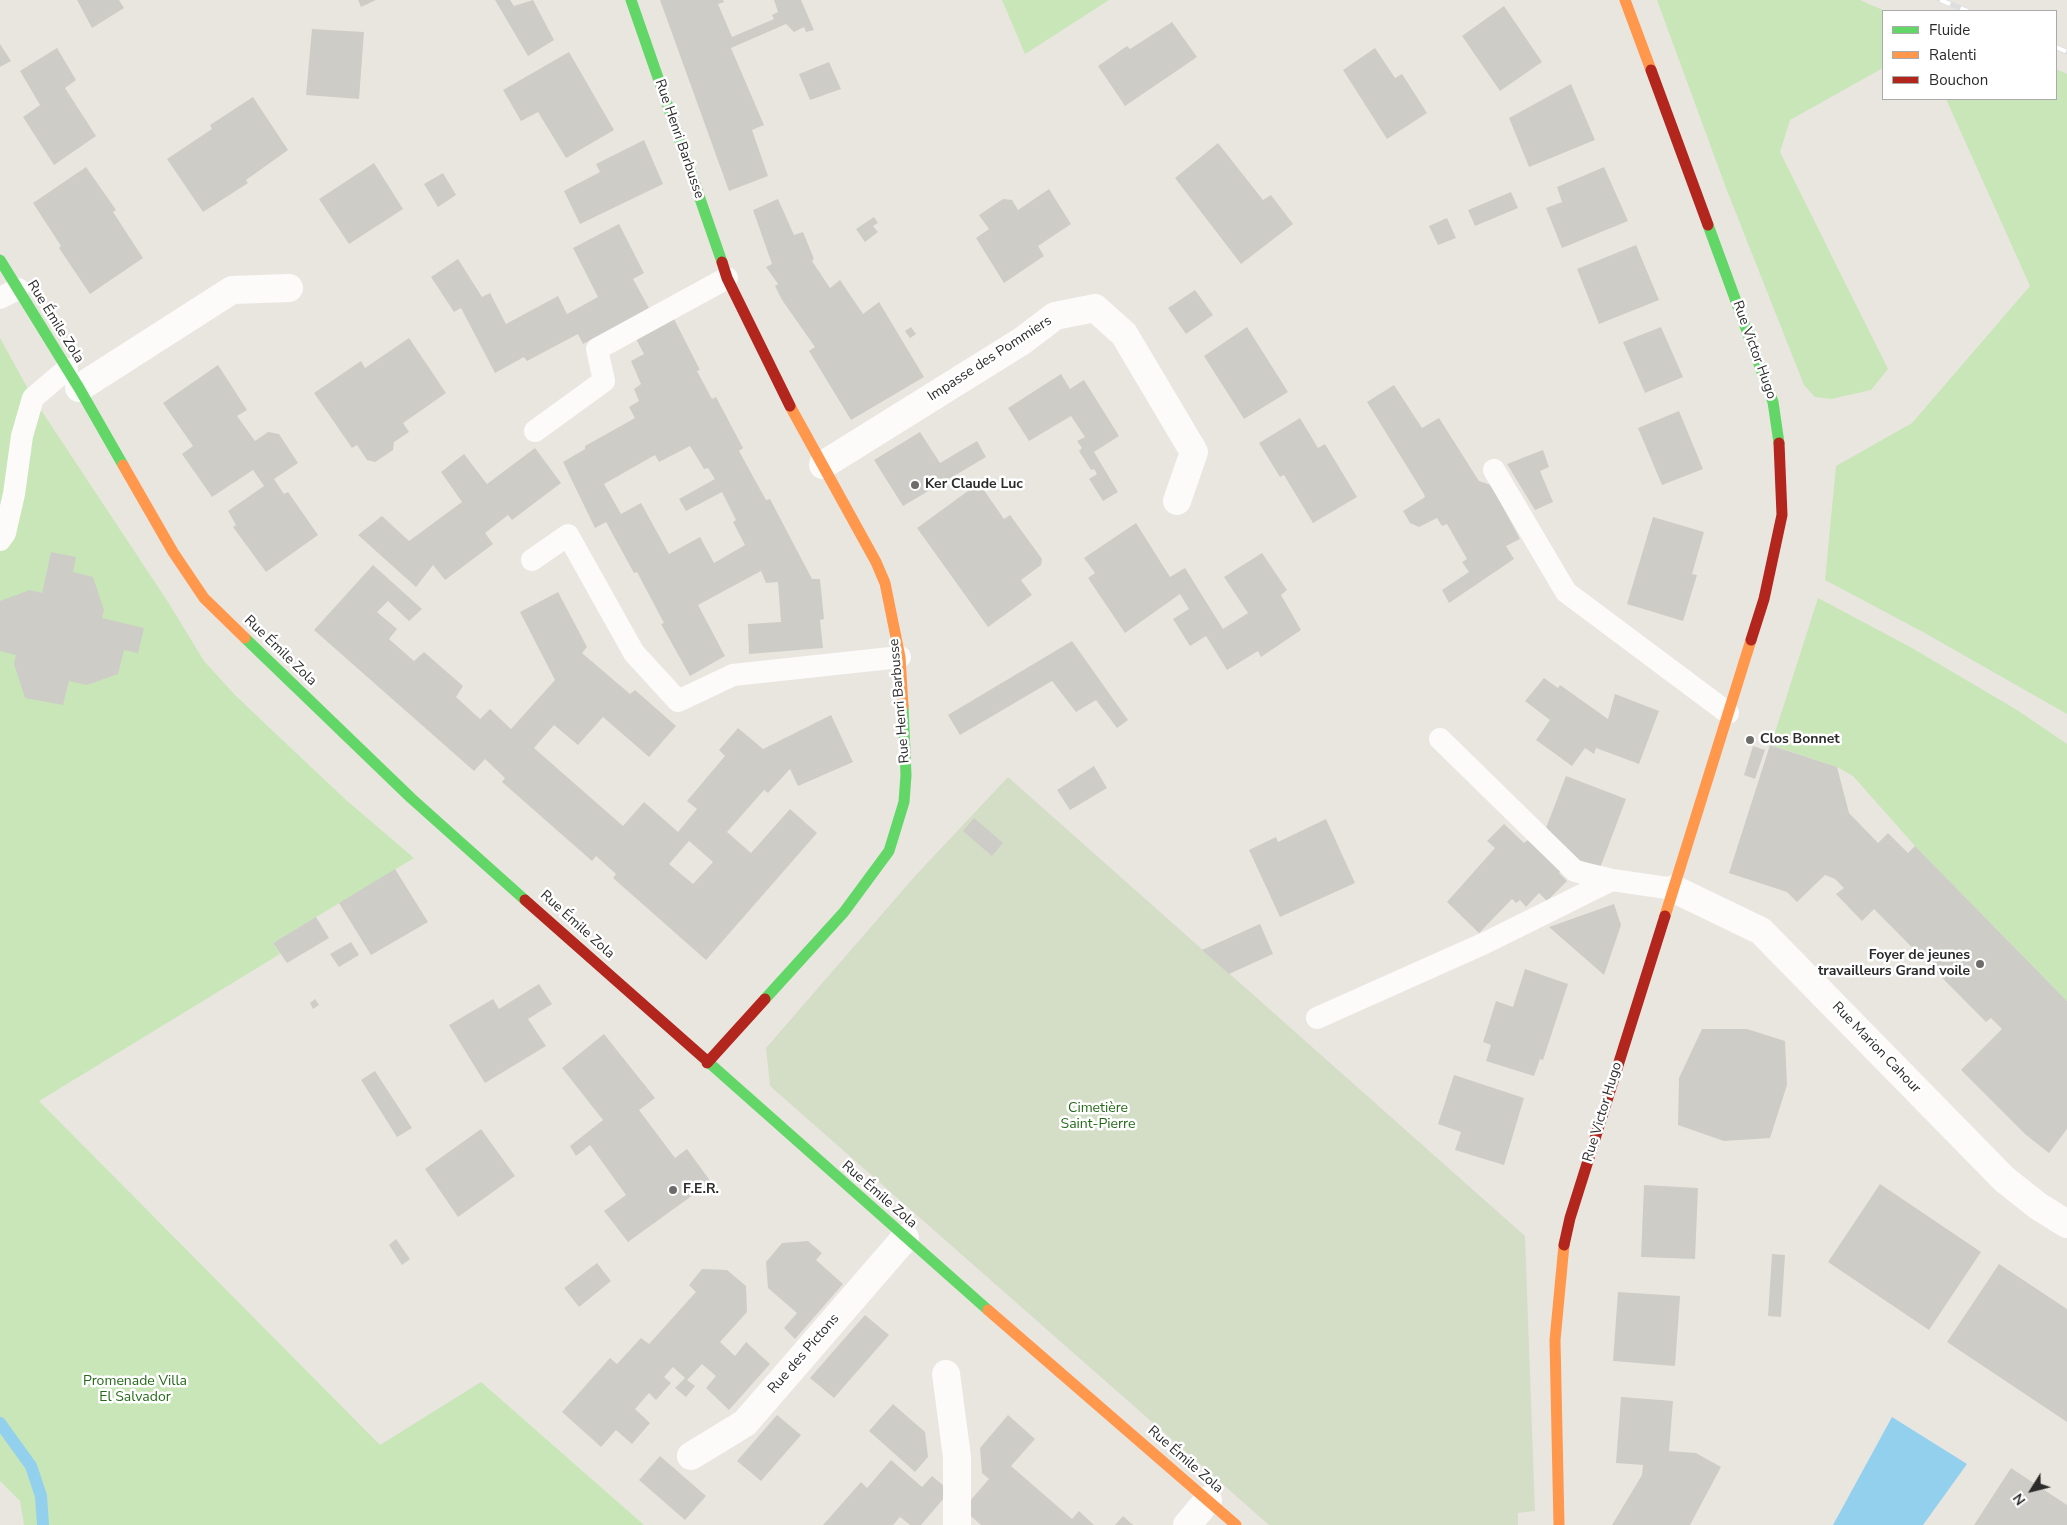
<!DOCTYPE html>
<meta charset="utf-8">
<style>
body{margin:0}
#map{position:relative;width:2067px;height:1525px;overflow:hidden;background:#e9e6e0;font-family:"Nunito Sans",sans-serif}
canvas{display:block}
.legend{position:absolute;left:1882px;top:10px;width:175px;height:90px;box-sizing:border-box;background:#fff;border:1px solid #aaa;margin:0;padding:6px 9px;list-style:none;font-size:15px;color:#2b2b2b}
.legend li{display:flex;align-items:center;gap:10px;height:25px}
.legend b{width:25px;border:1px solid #aaa}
.north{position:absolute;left:2007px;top:1465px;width:50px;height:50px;-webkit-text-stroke:4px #fff;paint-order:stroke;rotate:234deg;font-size:14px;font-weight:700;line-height:20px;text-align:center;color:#2b2b2b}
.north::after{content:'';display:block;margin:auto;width:18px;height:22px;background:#2b2b2b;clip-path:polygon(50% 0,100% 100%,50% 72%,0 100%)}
</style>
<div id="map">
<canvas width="2067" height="1525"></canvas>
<ul class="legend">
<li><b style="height:6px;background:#63d668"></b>Fluide</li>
<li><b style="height:6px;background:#ff974d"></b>Ralenti</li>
<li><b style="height:6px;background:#b3261e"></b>Bouchon</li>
</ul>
<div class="north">N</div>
</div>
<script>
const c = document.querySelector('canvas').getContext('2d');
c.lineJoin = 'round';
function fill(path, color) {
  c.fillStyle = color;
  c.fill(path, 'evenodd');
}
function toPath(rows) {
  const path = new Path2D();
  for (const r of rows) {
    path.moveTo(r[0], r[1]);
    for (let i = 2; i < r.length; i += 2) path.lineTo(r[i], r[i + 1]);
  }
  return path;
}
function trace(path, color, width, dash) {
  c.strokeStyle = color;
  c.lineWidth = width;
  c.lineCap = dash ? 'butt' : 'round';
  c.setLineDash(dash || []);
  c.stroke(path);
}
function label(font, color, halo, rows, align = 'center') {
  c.font = font + ' "Nunito Sans",sans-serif';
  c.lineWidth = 5;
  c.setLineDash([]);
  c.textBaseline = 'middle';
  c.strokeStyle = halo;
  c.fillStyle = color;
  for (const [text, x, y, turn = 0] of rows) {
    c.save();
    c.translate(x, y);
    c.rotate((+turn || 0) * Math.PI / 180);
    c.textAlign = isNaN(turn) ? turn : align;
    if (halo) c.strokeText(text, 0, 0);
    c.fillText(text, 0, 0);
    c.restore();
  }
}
fill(toPath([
 [1002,0,1109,0,1025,54],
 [1657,0,1860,0,1885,11,1883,11,1883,68,1790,120,1780,152,1888,369,1871,390,1831,399,1815,397,1804,385,1726,188],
 [2056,69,2067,74,2067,714,1923,632,1825,580,1836,466,1912,423,2030,286,1946,99,2056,99],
 [0,338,33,398,168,602,204,661,235,695,275,733,346,800,414,858,273,943,280,954,39,1101,380,1445,481,1382,644,1525,24,1525,20,1501,0,1481],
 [1818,598,1912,648,2017,710,2067,744,2067,1001,1915,846,1853,776,1837,767,1771,745]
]), '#c8e6b8');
fill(toPath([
 [1008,777,1525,1236,1535,1511,1518,1513,1518,1525,1269,1525,770,1086,766,1048,915,876]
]), '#d4dec7');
fill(toPath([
 [1892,1417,1967,1464,1923,1525,1833,1525]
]), '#92d0ed');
trace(toPath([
 [0,1423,31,1466,41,1496,43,1525]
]), '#92d0ed', 12);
fill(toPath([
 [77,0,119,0,124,8,92,28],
 [358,0,376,0,361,7],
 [495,0,510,0,514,6,533,0,554,40,528,56],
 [660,0,723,0,724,2,718,4,732,37,774,19,772,15,778,12,774,0,801,0,814,30,806,32,804,27,794,32,786,24,731,48,764,125,752,130,768,176,729,191],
 [1504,6,1542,62,1500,91,1462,36],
 [1172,22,1197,57,1125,106,1098,66,1127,46,1130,49],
 [312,29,364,32,359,99,306,95],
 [0,44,11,61,0,67],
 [57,48,76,80,65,88,96,136,54,165,23,117,40,105,20,71],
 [1375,48,1395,78,1402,74,1427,113,1387,139,1343,70],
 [569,52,614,130,566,158,538,112,521,121,503,90],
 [829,62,841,89,810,100,799,74],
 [1571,84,1595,140,1529,167,1509,118],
 [253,97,288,150,246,180,248,183,203,212,167,159,212,129,210,125],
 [644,140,663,184,580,224,564,191,600,172,596,164],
 [1218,143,1263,200,1271,195,1293,224,1241,264,1175,178],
 [374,163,403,209,349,244,319,199],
 [86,167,116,210,113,212,143,258,90,294,59,248,61,246,33,203],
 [1604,167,1628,221,1562,248,1546,208,1562,202,1557,187],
 [443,173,456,195,438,207,424,184],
 [1049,189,1071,224,1038,246,1044,256,1004,283,976,238,989,229,979,215,1003,199,1012,200,1018,210],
 [1511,192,1518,208,1475,226,1468,210],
 [778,199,794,235,803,232,814,259,812,261,830,288,840,280,863,314,879,302,924,377,851,420,809,351,815,347,782,300,775,286,778,284,766,267,772,264,753,210],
 [874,217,878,223,873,226,878,232,865,242,856,229],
 [1447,218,1456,238,1438,245,1429,226],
 [619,224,644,273,633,279,649,308,583,344,578,334,527,361,524,357,495,373,461,308,454,312,431,277,458,259,482,297,490,293,506,324,558,296,567,314,598,297,573,248],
 [1636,245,1659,300,1599,324,1577,269],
 [1195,290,1213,315,1186,334,1168,308],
 [673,317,700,370,697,371,712,399,716,397,743,448,739,451,766,500,770,499,812,579,820,579,824,619,820,620,823,648,749,654,748,624,781,622,778,582,766,583,761,571,698,605,725,656,690,676,661,624,664,623,637,572,634,573,606,522,595,528,563,462,585,449,585,446,635,418,629,407,639,401,634,389,641,384,631,361,644,354,635,337],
 [690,446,704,469,708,468,715,479,679,499,686,511,722,492,736,520,733,522,745,545,714,563,700,537,669,554,641,503,621,514,604,484,655,455,659,462],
 [911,327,916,334,910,338,905,331],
 [1247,327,1288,392,1244,419,1204,356],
 [1661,327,1683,377,1645,393,1623,342],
 [409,338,446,393,403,423,409,432,394,442,393,450,375,462,367,460,357,445,352,448,314,393,361,361,365,368],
 [218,365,247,410,237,416,255,441,268,432,279,434,298,463,274,479,284,494,288,492,318,535,266,572,233,527,236,525,228,511,264,486,253,470,212,497,182,454,193,446,163,403],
 [1061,374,1070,389,1084,380,1119,436,1094,452,1118,492,1103,501,1089,479,1097,474,1094,469,1091,470,1079,451,1082,448,1077,441,1085,437,1071,416,1029,441,1008,408],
 [1394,385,1422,428,1439,418,1479,481,1491,485,1520,539,1506,546,1514,559,1449,603,1442,590,1469,572,1462,562,1467,559,1447,524,1442,526,1437,518,1419,527,1410,523,1403,511,1425,497,1424,494,1367,402],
 [1679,411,1703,469,1662,485,1638,428],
 [1300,418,1318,448,1325,444,1357,497,1313,523,1284,475,1280,477,1259,443],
 [920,432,940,463,977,441,986,457,903,506,874,460],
 [535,448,561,483,512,520,508,515,485,533,493,544,445,580,433,565,416,587,358,535,382,516,409,541,462,502,441,472,464,454,487,484],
 [1543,450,1549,467,1540,471,1553,502,1535,510,1507,464],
 [979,483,1004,519,1010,515,1042,559,1041,565,1021,580,1032,595,988,627,917,528],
 [1653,517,1704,532,1692,574,1697,575,1683,621,1627,604],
 [1136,523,1170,577,1185,568,1223,629,1248,613,1224,577,1262,553,1287,590,1281,595,1301,630,1261,657,1258,651,1227,670,1206,636,1190,646,1173,619,1189,609,1180,594,1125,633,1088,578,1095,573,1084,558],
 [51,552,76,557,73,572,93,577,104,610,102,618,144,628,138,653,124,650,118,674,87,685,69,681,63,705,25,698,14,664,16,655,0,651,0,601,30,590,42,593],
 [373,565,422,609,409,621,388,601,377,612,397,629,389,639,414,661,424,652,463,686,456,697,480,719,490,709,511,729,555,680,520,612,558,592,587,647,582,653,630,694,635,690,676,726,649,757,603,717,578,745,554,725,534,748,623,826,644,802,678,832,697,809,687,801,725,756,719,750,738,728,763,749,831,715,853,762,798,786,790,769,768,793,764,790,727,832,751,853,790,809,817,833,706,960,613,878,616,874,596,856,592,861,502,782,505,778,485,759,474,771,314,630],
 [689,841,713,862,693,884,669,864],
 [1072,641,1128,720,1117,728,1096,700,1076,712,1052,681,960,735,948,715],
 [1544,678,1558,688,1560,685,1608,719,1615,694,1659,711,1639,764,1596,748,1594,754,1585,748,1572,766,1536,740,1550,720,1525,701],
 [1770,745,1837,767,1849,813,1878,843,1888,833,1908,853,1915,846,2067,1001,2067,1129,2049,1153,2025,1134,1961,1070,2002,1029,1991,1018,1986,1022,1874,909,1862,921,1836,894,1844,888,1835,879,1825,875,1797,902,1787,892,1729,873],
 [1753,746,1765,750,1755,779,1744,775],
 [1094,766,1107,788,1070,810,1057,790],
 [1566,776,1626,799,1600,868,1579,860,1546,828],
 [974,818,1003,843,992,856,963,831],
 [1326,819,1355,883,1280,917,1249,850,1276,837,1278,842],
 [1504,824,1524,843,1528,840,1561,871,1559,873,1567,881,1547,901,1539,893,1526,907,1520,900,1516,903,1512,899,1479,933,1447,902,1495,848,1487,841],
 [395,869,428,922,371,955,339,903],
 [1614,904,1621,925,1604,975,1549,927],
 [316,917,329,938,287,963,273,943],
 [1260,924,1273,954,1229,974,1202,950],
 [351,942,359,955,339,967,330,954],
 [1525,969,1568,984,1543,1060,1540,1059,1534,1076,1486,1061,1491,1045,1483,1042,1496,1001,1513,1007],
 [539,984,552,1004,528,1019,546,1046,485,1083,449,1025,493,999,499,1009],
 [315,999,319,1005,313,1009,310,1003],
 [1702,1029,1747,1029,1785,1041,1787,1085,1770,1138,1724,1141,1678,1125,1679,1078],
 [604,1034,655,1098,639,1110,675,1158,687,1149,711,1182,628,1242,604,1211,626,1195,590,1145,576,1156,570,1146,603,1120,562,1068],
 [375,1071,412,1128,397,1137,361,1080],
 [1454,1075,1524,1098,1504,1165,1455,1150,1461,1132,1438,1124],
 [481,1129,515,1176,458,1217,425,1169],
 [1880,1184,1981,1252,1929,1330,1828,1262],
 [1644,1185,1698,1188,1695,1259,1641,1257],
 [396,1239,410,1259,402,1265,389,1245],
 [808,1241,822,1253,816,1260,843,1284,795,1339,784,1328,797,1313,768,1288,766,1262,782,1243],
 [1772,1254,1785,1255,1781,1317,1768,1316],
 [597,1263,611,1281,579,1307,564,1288],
 [1999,1264,2067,1309,2067,1422,1947,1342],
 [702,1269,727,1270,746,1286,747,1312,720,1342,735,1356,746,1342,770,1364,729,1410,706,1388,716,1376,702,1364,687,1380,695,1386,686,1397,675,1388,685,1378,673,1367,664,1377,671,1383,656,1400,649,1393,635,1409,650,1423,632,1444,616,1430,601,1447,562,1412,610,1358,617,1364,641,1338,649,1344,696,1292,689,1285],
 [1618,1292,1680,1296,1675,1366,1613,1361],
 [865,1315,889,1335,834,1398,810,1378],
 [1621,1397,1673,1401,1669,1451,1696,1453,1721,1467,1690,1525,1612,1525,1642,1475,1643,1465,1616,1463],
 [893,1404,925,1432,928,1457,915,1472,869,1431],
 [777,1415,801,1435,761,1481,737,1461],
 [1008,1415,1035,1439,1011,1466,1072,1519,1079,1511,1094,1525,981,1525,963,1509,989,1479,982,1473,980,1448],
 [660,1456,706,1496,685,1520,639,1480],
 [891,1460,922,1487,932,1476,950,1491,921,1525,910,1525,900,1517,893,1525,823,1525,861,1482,867,1488],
 [2011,1468,2067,1505,2067,1525,1974,1525],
 [1123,1516,1133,1525,1115,1525]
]), '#ceccc7');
trace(toPath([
 [0,298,18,289],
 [535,431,604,381,597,349,727,278],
 [1494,470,1566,592,1728,713],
 [0,540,5,533,14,494,22,436,33,398,67,369],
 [532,560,568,535,634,653,678,701,733,675,900,657],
 [1440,739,1575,871,1612,880,1674,889],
 [1317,1018,1485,943,1612,880]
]), '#fcfbfa', 22);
trace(toPath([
 [79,388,232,290,289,288],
 [823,465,1022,341,1055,316,1095,308,1124,334,1194,452,1177,501],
 [1674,889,1761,931,2004,1179,2038,1206,2067,1224],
 [946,1374,957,1457,957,1525],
 [691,1456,745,1423,905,1238],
 [1187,1525,1208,1500]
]), '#fcfbfa', 28);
trace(toPath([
 [631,0,722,262],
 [1708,225,1773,402,1779,443],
 [0,260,79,388,123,465],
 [245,638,411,798,525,900],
 [765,999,844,912,889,851,904,802,906,775,903,706],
 [706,1060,988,1310]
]), '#63d668', 11);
trace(toPath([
 [1625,0,1651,70],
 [790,406,876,562,885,583,900,657,903,706],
 [123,465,173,552,204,598,245,638],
 [1665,916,1751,640],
 [988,1310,1236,1525],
 [1559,1525,1555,1340,1564,1245]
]), '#ff974d', 11);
trace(toPath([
 [1651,70,1708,225],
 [722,262,727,278,790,406],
 [1751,640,1764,599,1782,515,1779,443],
 [525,900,706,1060],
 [707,1063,765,999],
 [1564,1245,1570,1218,1665,916]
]), '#b3261e', 11);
const rail = toPath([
 [1940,0,1968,11],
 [2056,47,2067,52]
]);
trace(rail, '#dededf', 5.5);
trace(rail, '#fff', 4, [11]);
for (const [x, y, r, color] of [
 [915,485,5,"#6e6c6a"],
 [1750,740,5,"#6e6c6a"],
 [1980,964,5,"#6e6c6a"],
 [673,1190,5,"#6e6c6a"]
]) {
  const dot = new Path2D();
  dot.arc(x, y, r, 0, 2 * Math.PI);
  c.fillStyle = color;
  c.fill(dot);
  trace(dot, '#fff', 2);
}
label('14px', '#2b2b2b', '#fff', [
 ["Rue Henri Barbusse",679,139,71],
 ["Rue Émile Zola",55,322,58],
 ["Rue Victor Hugo",1754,350,70],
 ["Impasse des Pommiers",990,359,-33],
 ["Rue Émile Zola",280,651,44],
 ["Rue Henri Barbusse",900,701,-95],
 ["Rue Émile Zola",577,925,42],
 ["Rue Marion Cahour",1876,1048,46],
 ["Rue Victor Hugo",1603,1112,-73],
 ["Rue Émile Zola",879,1195,41],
 ["Rue des Pictons",804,1354,-49],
 ["Rue Émile Zola",1185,1460,41]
]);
label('bold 14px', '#2b2b2b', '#fff', [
 ["Ker Claude Luc",925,485],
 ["Clos Bonnet",1760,740],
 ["Foyer de jeunes",1970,956,"right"],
 ["travailleurs Grand voile",1970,972,"right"],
 ["F.E.R.",683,1190]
], 'left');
label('14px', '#246b18', '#fff', [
 ["Cimetière",1098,1109],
 ["Saint-Pierre",1098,1125],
 ["Promenade Villa",135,1382],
 ["El Salvador",135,1398]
]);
</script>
